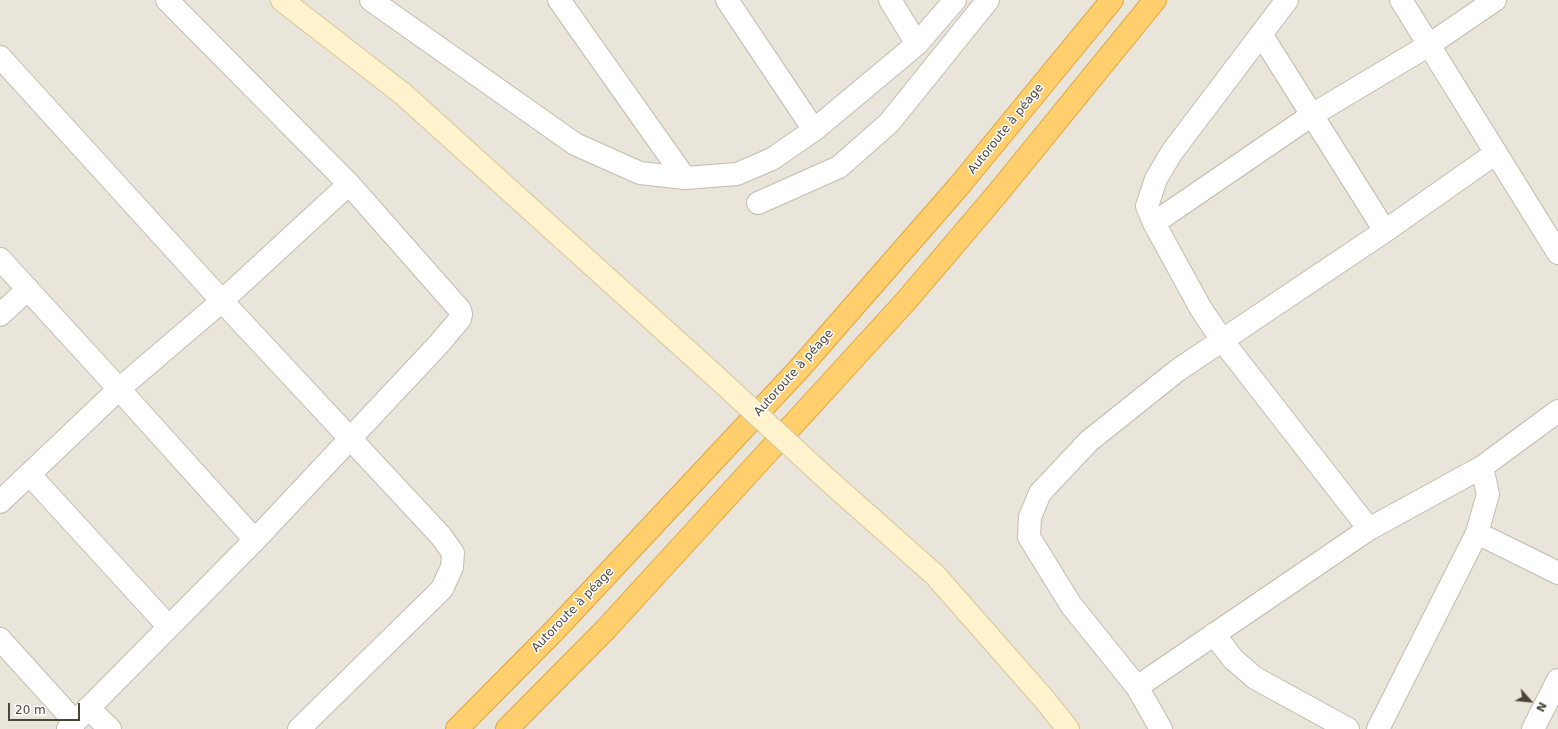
<!DOCTYPE html>
<meta charset="utf-8">
<style>
body{margin:0}
#map{position:relative;width:1558px;height:729px;overflow:hidden;background:#f6f3ec;font-family:"DejaVu Sans",sans-serif}
canvas{display:block}
.north{position:absolute;left:1510px;top:681px;width:40px;height:40px;-webkit-text-stroke:3px #fff;paint-order:stroke;rotate:117deg;font-size:11px;font-weight:700;line-height:16px;text-align:center;color:#4b4439}
.north::after{content:'';display:block;margin:auto;width:14px;height:18px;background:#4b4439;clip-path:polygon(50% 0,100% 100%,50% 72%,0 100%)}
.scale{position:absolute;left:8px;top:703px;width:72px;height:18px;box-sizing:border-box;border:2px solid #4b4439;border-top:0;padding-left:5px;font-size:12px;line-height:14px;white-space:nowrap;color:#4b4439;-webkit-text-stroke:3px #fff;paint-order:stroke}
</style>
<div id="map">
<canvas width="1558" height="729"></canvas>
<div class="north">N</div>
<div class="scale">20 m</div>
</div>
<script>
const c = document.querySelector('canvas').getContext('2d');
c.lineJoin = 'round';
function fill(path, color) {
  c.fillStyle = color;
  c.fill(path, 'evenodd');
}
function toPath(rows) {
  const path = new Path2D();
  for (const r of rows) {
    path.moveTo(r[0], r[1]);
    for (let i = 2; i < r.length; i += 2) path.lineTo(r[i], r[i + 1]);
  }
  return path;
}
function trace(path, color, width, dash) {
  c.strokeStyle = color;
  c.lineWidth = width;
  c.lineCap = dash ? 'butt' : 'round';
  c.setLineDash(dash || []);
  c.stroke(path);
}
function label(font, color, halo, rows, align = 'center') {
  c.font = font + ' "DejaVu Sans",sans-serif';
  c.lineWidth = 3;
  c.setLineDash([]);
  c.textBaseline = 'middle';
  c.strokeStyle = halo;
  c.fillStyle = color;
  for (const [text, x, y, turn = 0] of rows) {
    c.save();
    c.translate(x, y);
    c.rotate((+turn || 0) * Math.PI / 180);
    c.textAlign = isNaN(turn) ? turn : align;
    if (halo) c.strokeText(text, 0, 0);
    c.fillText(text, 0, 0);
    c.restore();
  }
}
fill(toPath([
 [0,0,1558,0,1558,729,0,729]
]), '#eae5da');
const street = toPath([
 [371,0,575,144,640,173,685,178,737,174,772,159,814,130,917,44,955,0],
 [559,0,685,178],
 [727,0,814,130],
 [890,0,917,44],
 [1287,0,1172,152,1156,179,1147,206,1154,223,1201,309,1222,340,1369,529],
 [1401,0,1558,253],
 [1261,34,1385,231],
 [0,57,222,301,441,536,453,553,452,567,442,589,299,729],
 [758,203,839,167,889,123,988,0],
 [1154,223,1312,115,1429,45,1495,0],
 [0,259,119,389,255,540],
 [0,315,28,289],
 [30,475,169,627],
 [0,502,119,389,222,301,349,184],
 [1477,533,1558,573],
 [1214,634,1233,659,1255,678,1348,729],
 [0,639,75,722],
 [1137,687,1071,605,1029,537,1030,517,1040,493,1089,441,1178,370,1385,231,1496,153],
 [88,708,110,729],
 [68,729,255,540,438,345,460,319,461,314,460,310,349,184,167,0],
 [1161,729,1137,687,1369,529,1482,467,1558,411],
 [1378,729,1477,533,1488,494,1482,467],
 [1533,729,1558,680]
]);
const secondary = toPath([
 [282,0,403,94,714,375],
 [828,480,935,575,1044,699,1068,729]
]);
const highway = toPath([
 [457,729,554,631,799,369,959,186,1112,0],
 [507,729,606,629,906,301,997,194,1155,0]
]);
trace(street, '#c2bbae', 24);
trace(secondary, '#d6c79b', 24);
trace(highway, '#e0a43c', 24);
trace(street, '#fff', 22);
trace(secondary, '#fff3cd', 22);
trace(highway, '#ffcf6e', 22);
const secondaryBridge = toPath([
 [714,375,828,480]
]);
trace(secondaryBridge, '#d6c79b', 24, []);
trace(secondaryBridge, '#fff3cd', 22);
label('12px', '#4b4439', '#fff', [
 ["Autoroute à péage",1006,129,-51],
 ["Autoroute à péage",794,373,-48],
 ["Autoroute à péage",573,610,-46]
]);
</script>
